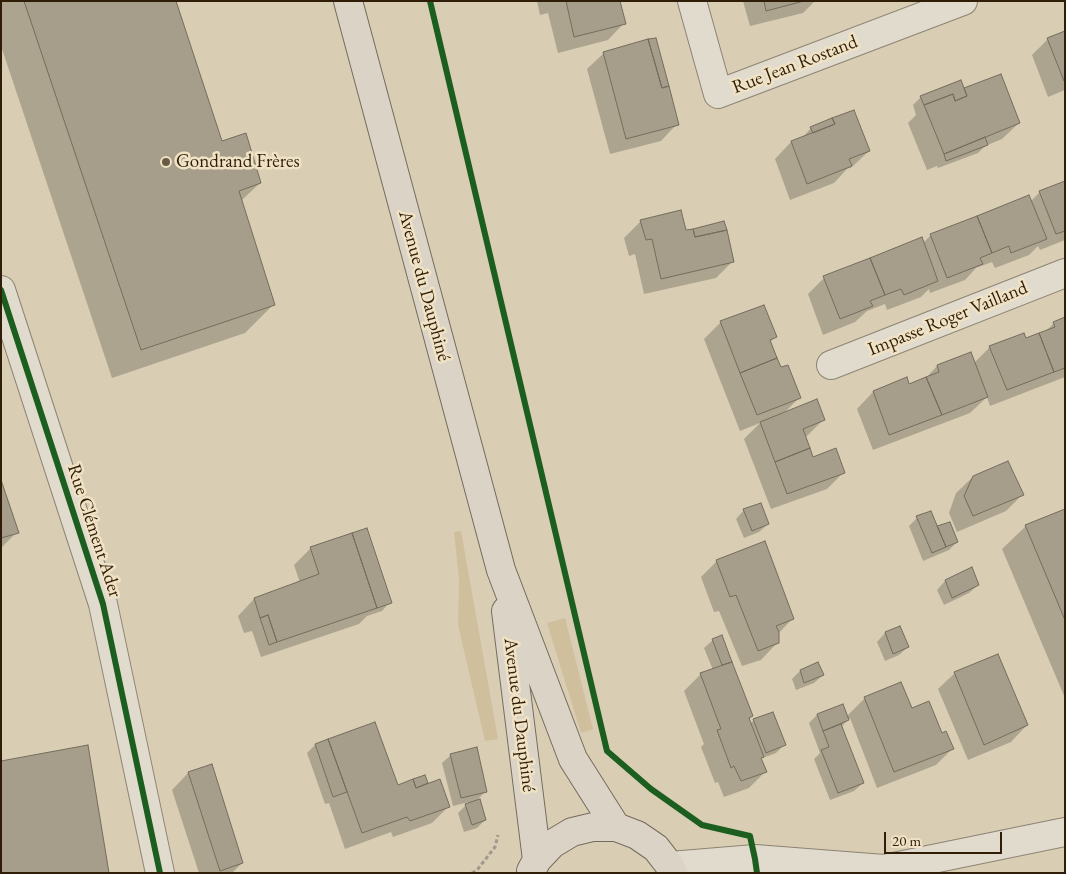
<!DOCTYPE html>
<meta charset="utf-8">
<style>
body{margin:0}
#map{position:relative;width:1066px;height:874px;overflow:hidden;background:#d9cdb3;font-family:"EB Garamond",serif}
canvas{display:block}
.frame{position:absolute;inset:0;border:2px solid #2f1d08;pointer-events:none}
.scale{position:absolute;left:884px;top:832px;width:118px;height:22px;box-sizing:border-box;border:2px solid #2f1d08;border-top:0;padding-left:6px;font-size:15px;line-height:18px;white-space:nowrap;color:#2f1d08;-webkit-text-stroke:4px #f0e2c4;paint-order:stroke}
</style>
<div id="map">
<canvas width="1066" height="874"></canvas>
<div class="frame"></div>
<div class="scale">20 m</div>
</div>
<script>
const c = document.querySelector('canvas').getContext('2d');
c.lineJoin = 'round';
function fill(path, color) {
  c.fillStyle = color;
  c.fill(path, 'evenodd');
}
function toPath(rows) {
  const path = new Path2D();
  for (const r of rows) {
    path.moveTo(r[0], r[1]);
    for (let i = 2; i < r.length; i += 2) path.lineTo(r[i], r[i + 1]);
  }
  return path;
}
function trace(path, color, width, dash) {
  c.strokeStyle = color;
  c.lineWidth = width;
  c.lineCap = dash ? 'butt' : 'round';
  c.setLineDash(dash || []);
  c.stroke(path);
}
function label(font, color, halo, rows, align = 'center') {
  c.font = font + ' "EB Garamond",serif';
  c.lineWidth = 5;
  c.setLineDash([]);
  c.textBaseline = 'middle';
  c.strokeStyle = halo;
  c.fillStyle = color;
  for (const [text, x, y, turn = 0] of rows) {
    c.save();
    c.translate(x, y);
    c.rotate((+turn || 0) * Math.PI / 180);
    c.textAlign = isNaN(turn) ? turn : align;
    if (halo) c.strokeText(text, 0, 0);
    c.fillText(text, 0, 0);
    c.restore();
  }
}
fill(toPath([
 [461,531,498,739,485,741,458,625,459,579,454,532],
 [565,618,593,729,581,733,547,623]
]), '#d0bf9c');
fill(toPath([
 [1,1,175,1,221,142,260,183,241,201,273,305,245,333,112,378,1,46],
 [537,1,618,1,624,23,608,40,558,53,548,13,540,15],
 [743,1,815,1,803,13,750,26],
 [1065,32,1065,90,1048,97,1032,55,1048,39],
 [604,53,677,124,661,141,610,154,587,69],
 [1001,75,1019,123,1002,139,985,146,978,153,938,168,937,166,927,170,908,123,916,115,913,105,921,97,963,90],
 [811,128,869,151,852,167,847,169,834,183,790,200,775,159,791,142,803,138,803,137],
 [1065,182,1065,240,1040,250,1038,246,1029,255,995,268,992,262,976,268,965,280,930,293,929,289,921,297,887,310,885,304,867,311,855,322,823,335,808,294,824,278,923,243,931,235,1030,202,1040,192],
 [641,221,686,232,733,261,716,278,644,294,635,254,629,256,624,238],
 [1065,319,1065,377,990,406,987,397,970,413,873,450,857,409,873,392,906,379,908,385,925,379,937,366,974,363,990,347,1025,340,1044,333,1054,323],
 [721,322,775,337,770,342,780,369,799,398,784,413,823,420,807,436,805,437,813,459,844,472,827,489,771,509,744,439,760,423,740,431,704,339],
 [973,477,1022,495,1006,511,957,532,949,513,956,493],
 [1,484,17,532,1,548],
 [744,510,768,524,759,532,744,538,736,519],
 [1065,510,1065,698,1002,549,1026,526],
 [917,518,937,528,957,542,949,550,923,561,909,526],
 [311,548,390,602,382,611,367,616,359,624,261,657,252,631,244,633,238,616,254,599,300,583,294,565],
 [717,561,793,618,778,634,777,643,761,660,742,666,719,611,714,612,701,577],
 [971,569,978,585,969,593,944,605,937,590,945,581],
 [885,633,908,647,899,655,885,661,877,642],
 [721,636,751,716,748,719,750,724,754,720,784,745,776,753,760,759,765,772,749,788,724,797,718,782,715,783,701,747,704,744,684,691,701,674,713,670,704,648,713,640],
 [800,671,823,675,814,683,796,690,792,679],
 [955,673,1027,725,1011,742,968,760,938,689],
 [865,698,912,709,941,734,952,749,936,765,877,788,850,718,841,727,863,783,854,791,830,800,814,759,820,753,809,723,817,715,842,705,847,716],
 [375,724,397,786,427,783,423,786,449,806,432,823,393,837,391,832,345,849,329,803,325,804,307,753,315,745],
 [451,755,486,791,478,799,485,820,477,828,464,832,458,813,469,802,453,806,442,763],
 [188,773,242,863,232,873,199,873,172,790]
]), '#0003');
const building = toPath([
 [24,1,176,1,222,141,246,133,261,183,239,191,275,305,141,350,24,1],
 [566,1,620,1,626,24,574,37,566,1],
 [764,1,804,1,766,11,764,1],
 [1065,31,1065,81,1064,81,1047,38,1065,31],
 [656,38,669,86,662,88,648,39,656,38],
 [648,39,662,88,669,86,679,125,626,139,603,52,648,39],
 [1001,74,1020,123,944,154,924,105,953,94,955,101,967,96,964,88,1001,74],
 [961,80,967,96,955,101,953,94,924,105,920,96,961,80],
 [854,110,870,151,849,159,852,166,807,184,791,141,835,124,832,118,854,110],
 [832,118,835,124,813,133,810,127,832,118],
 [985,137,988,145,946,161,944,154,985,137],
 [1065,181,1065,231,1056,234,1039,191,1065,181],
 [1029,195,1047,239,1011,253,1009,246,992,253,977,216,1029,195],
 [681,210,686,230,693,229,695,237,727,230,734,262,661,279,652,239,646,240,640,220,681,210],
 [977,216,992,253,980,258,983,264,947,278,930,234,977,216],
 [724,221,727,230,695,237,693,229,724,221],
 [922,237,938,281,904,295,901,289,885,295,870,258,922,237],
 [870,258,885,295,870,301,873,306,840,319,823,276,870,258],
 [764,305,777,337,770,340,777,358,740,373,720,321,764,305],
 [1065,317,1065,368,1054,372,1039,333,1055,327,1053,322,1065,317],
 [1024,333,1026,338,1039,333,1054,372,1007,390,989,346,1024,333],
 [971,352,988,397,942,415,926,377,939,372,937,365,971,352],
 [777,358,781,367,788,365,801,398,757,415,740,373,777,358],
 [907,377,909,384,926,377,942,415,889,435,873,391,907,377],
 [817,399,825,420,803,429,810,448,775,462,760,422,817,399],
 [810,448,813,457,836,448,845,473,787,494,775,462,810,448],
 [1008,461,1024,495,973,516,964,496,973,476,1008,461],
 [1,480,19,533,1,538,1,480],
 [761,503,769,524,752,531,743,509,761,503],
 [1065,509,1065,620,1025,525,1065,509],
 [931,511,946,547,932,553,916,516,931,511],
 [950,522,958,542,946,547,937,526,950,522],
 [367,528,392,603,377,608,352,533,367,528],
 [352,533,377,608,277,642,268,615,260,618,254,598,319,574,310,547,352,533],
 [765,541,794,619,776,626,779,632,779,643,758,651,736,595,730,597,716,560,765,541],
 [972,567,979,585,952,598,945,580,972,567],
 [268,615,277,642,269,645,260,618,268,615],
 [900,626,909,647,893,654,885,632,900,626],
 [722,635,732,662,722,665,712,639,722,635],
 [998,654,1028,725,984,745,954,672,998,654],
 [732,662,753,716,749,718,764,757,761,758,767,772,741,781,734,766,731,768,717,730,721,729,700,673,732,662],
 [818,662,824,675,804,683,800,670,818,662],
 [901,682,912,708,929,701,942,733,946,731,954,749,894,772,864,697,901,682],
 [843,704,849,720,823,731,817,714,843,704],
 [773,712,786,745,766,753,753,719,773,712],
 [375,722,398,785,413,779,416,788,440,779,450,807,410,821,407,817,362,833,328,739,375,722],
 [841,724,864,783,838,793,821,750,829,747,823,731,841,724],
 [328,739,347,792,333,797,315,744,328,739],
 [88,745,109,873,1,873,1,761,88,745],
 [477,747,487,792,461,798,450,754,477,747],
 [212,764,243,863,220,871,188,772,212,764],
 [425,775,428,783,416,788,413,779,425,775],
 [480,799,486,820,472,825,465,804,480,799]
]);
fill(building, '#a69e8b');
trace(building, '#746c5c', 1);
const minor = toPath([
 [692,1,718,94,963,1],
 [1,290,103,604,160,873],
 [831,365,1065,273],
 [670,866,755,859,884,869],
 [870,873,884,869,1065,832]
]);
const major = toPath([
 [348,1,501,570,573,759,616,827],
 [506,611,537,860],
 [531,871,537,860,552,844,572,832,593,827,616,827,637,835,656,848,670,866,673,873]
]);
trace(minor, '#8d8373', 30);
trace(major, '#746c5c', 30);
trace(toPath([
 [472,873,477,870,495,847,498,835]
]), '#9f998e', 3, [4, 2.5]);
trace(minor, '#e1dbcd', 28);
trace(major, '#dbd4c6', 28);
trace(toPath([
 [430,1,607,751,651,789,702,825,750,836,755,859,757,873],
 [1,290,103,604,160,873]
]), '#1b5e20', 6);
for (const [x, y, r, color] of [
 [166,162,5,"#6a5b44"]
]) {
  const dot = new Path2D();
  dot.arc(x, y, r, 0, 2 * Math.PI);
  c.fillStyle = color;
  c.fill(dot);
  trace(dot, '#f0e2c4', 2);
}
label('19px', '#2f1d08', '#f0e2c4', [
 ["Rue Jean Rostand",795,65,-21],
 ["Avenue du Dauphiné",424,286,75],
 ["Impasse Roger Vailland",948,319,-22],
 ["Rue Clément Ader",94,531,72],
 ["Avenue du Dauphiné",519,715,83]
]);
label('19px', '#2f1d08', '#f0e2c4', [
 ["Gondrand Frères",176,162]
], 'left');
</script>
